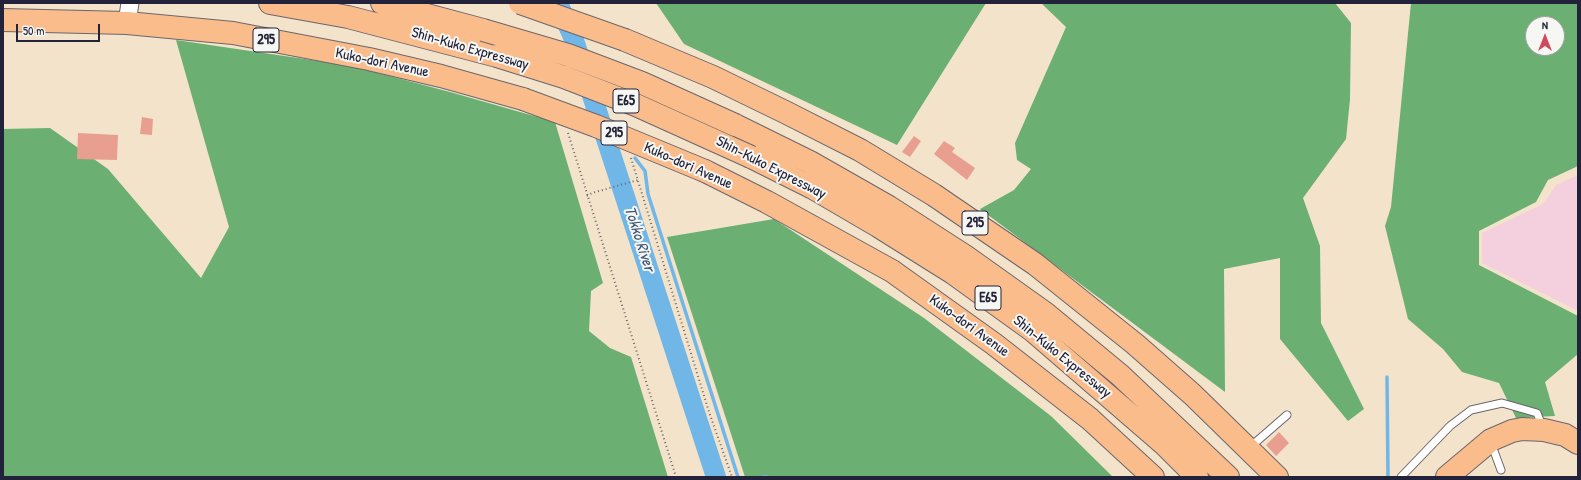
<!DOCTYPE html>
<style>
body{margin:0}
#map{position:relative;width:1581px;height:480px;overflow:hidden;background:#f3e3cb;font-family:"Patrick Hand",sans-serif}
canvas{display:block}
.frame{position:absolute;inset:0;border:4px solid #22223b;pointer-events:none}
.north{position:absolute;left:1525px;top:16px;width:40px;height:40px;box-sizing:border-box;background:#f6f6f2;border:1px solid #a1a1a9;border-radius:50%;rotate:0deg;font-size:11px;font-weight:700;line-height:16px;text-align:center;color:#22223b}
.north::after{content:'';display:block;margin:auto;width:14px;height:18px;background:#d1495b;clip-path:polygon(50% 0,100% 100%,50% 72%,0 100%)}
.scale{position:absolute;left:16px;top:24px;width:84px;height:18px;box-sizing:border-box;border:2px solid #22223b;border-top:0;padding-left:5px;font-size:12px;line-height:14px;white-space:nowrap;color:#22223b;-webkit-text-stroke:3px #f6f6f2;paint-order:stroke}
</style>
<div id="map">
<canvas width="1581" height="480"></canvas>
<div class="frame"></div>
<div class="north">N</div>
<div class="scale">50 m</div>
</div>
<script>
const c = document.querySelector('canvas').getContext('2d');
c.lineJoin = 'round';
function fill(path, color) {
  c.fillStyle = color;
  c.fill(path, 'evenodd');
}
function toPath(rows) {
  const path = new Path2D();
  for (const r of rows) {
    path.moveTo(r[0], r[1]);
    for (let i = 2; i < r.length; i += 2) path.lineTo(r[i], r[i + 1]);
  }
  return path;
}
function trace(path, color, width, dash) {
  c.strokeStyle = color;
  c.lineWidth = width;
  c.lineCap = dash ? 'butt' : 'round';
  c.setLineDash(dash || []);
  c.stroke(path);
}
function label(font, color, halo, rows, align = 'center') {
  c.font = font + ' "Patrick Hand",sans-serif';
  c.lineWidth = 4;
  c.setLineDash([]);
  c.textBaseline = 'middle';
  c.strokeStyle = halo;
  c.fillStyle = color;
  for (const [text, x, y, turn = 0] of rows) {
    c.save();
    c.translate(x, y);
    c.rotate((+turn || 0) * Math.PI / 180);
    c.textAlign = isNaN(turn) ? turn : align;
    if (halo) c.strokeText(text, 0, 0);
    c.fillText(text, 0, 0);
    c.restore();
  }
}
fill(toPath([
 [1578,175,1578,311,1482,263,1482,233,1543,204,1556,185]
]), '#f4cfdd');
fill(toPath([
 [656,3,986,3,897,145,684,44],
 [1041,3,1335,3,1351,23,1350,99,1346,139,1303,198,1320,246,1321,323,1364,409,1348,421,1280,339,1280,258,1224,269,1225,392,980,209,1014,190,1031,169,1017,160,1015,143,1066,27],
 [1411,3,1578,3,1578,166,1548,180,1536,202,1479,231,1479,265,1578,316,1578,354,1545,382,1555,416,1516,418,1499,383,1462,372,1443,349,1408,319,1385,226,1391,207],
 [1533,24,1557,24,1557,48,1533,48],
 [176,40,352,66,450,92,555,122,603,283,591,291,589,331,610,348,631,357,668,477,3,477,3,129,50,128,108,169,201,278,229,227],
 [774,219,924,318,1051,416,1113,477,745,477,667,237]
]), '#6caf72');
trace(toPath([
 [635,158,645,171,648,194,738,477],
 [1387,377,1388,477],
 [763,477,767,477]
]), '#70b7e8', 3.5);
trace(toPath([
 [558,3,573,37,716,477]
]), '#70b7e8', 20);
fill(toPath([
 [142,117,153,119,152,135,140,134],
 [78,133,118,135,117,160,77,159],
 [914,136,921,141,910,157,902,152],
 [944,141,955,148,952,152,975,168,967,180,934,154],
 [1279,432,1289,443,1276,456,1266,445]
]), '#e99f8f');
const service = toPath([
 [1491,443,1501,470],
 [1249,448,1287,415],
 [1401,477,1450,426,1471,410,1502,403,1537,413,1543,428]
]);
const tertiary = toPath([
 [127,23,130,3]
]);
const trunk = toPath([
 [3,20,127,23,233,33,369,59,441,76,523,99],
 [625,40,713,77,785,112,860,150,934,195,1035,264,1135,344,1193,395,1277,477],
 [705,171,767,202,892,271,994,344,1090,419,1153,477],
 [1447,477,1491,440,1512,431,1522,429,1544,430,1565,435,1578,443]
]);
const motorway = toPath([
 [270,3,348,17,497,56],
 [382,3,483,30],
 [735,125,810,162,889,207,965,256,1045,313,1120,375,1228,477],
 [751,157,813,188,878,226,953,273,1032,330,1165,445,1197,477]
]);
trace(service, '#6b666d', 9);
trace(tertiary, '#6b666d', 19);
trace(trunk, '#6b666d', 24);
trace(motorway, '#6b666d', 24);
trace(toPath([
 [568,133,676,477],
 [631,158,709,412,732,477],
 [587,196,592,193,638,180]
]), '#6b666d', 2, [1, 3]);
trace(service, '#fff', 7);
trace(tertiary, '#fff', 17);
trace(trunk, '#f9bc8a', 22);
trace(motorway, '#f9bc8a', 22);
const trunkBridge = toPath([
 [520,3,625,40],
 [523,99,596,126,705,171]
]);
const motorwayBridge = toPath([
 [483,30,568,55,642,83,735,125],
 [497,56,564,77,636,105,751,157]
]);
trace(trunkBridge, '#6b666d', 24, []);
trace(motorwayBridge, '#6b666d', 24, []);
trace(trunkBridge, '#f9bc8a', 22);
trace(motorwayBridge, '#f9bc8a', 22);
for (const [x, y, w] of [
 [266,40,26],
 [626,101,26],
 [614,133,26],
 [975,223,26],
 [988,298,26]
]) {
  const box = new Path2D();
  box.roundRect(x - w / 2, y - 12, w, 24, 3);
  c.fillStyle = '#f6f6f2';
  c.fill(box);
  trace(box, '#22223b', 1);
}
label('bold 14px', '#22223b', null, [
 ["295",266,40],
 ["E65",626,101],
 ["295",614,133],
 ["295",975,223],
 ["E65",988,298]
]);
label('15px', '#22223b', '#f6f6f2', [
 ["Shin-Kuko Expressway",470,49,16],
 ["Kuko-dori Avenue",382,63,12],
 ["Kuko-dori Avenue",688,166,24],
 ["Shin-Kuko Expressway",771,168,27],
 ["Kuko-dori Avenue",969,326,36],
 ["Shin-Kuko Expressway",1062,357,39]
]);
label('italic 16px', '#3d5678', '#f6f6f2', [
 ["Tokko River",639,239,72]
]);
</script>
